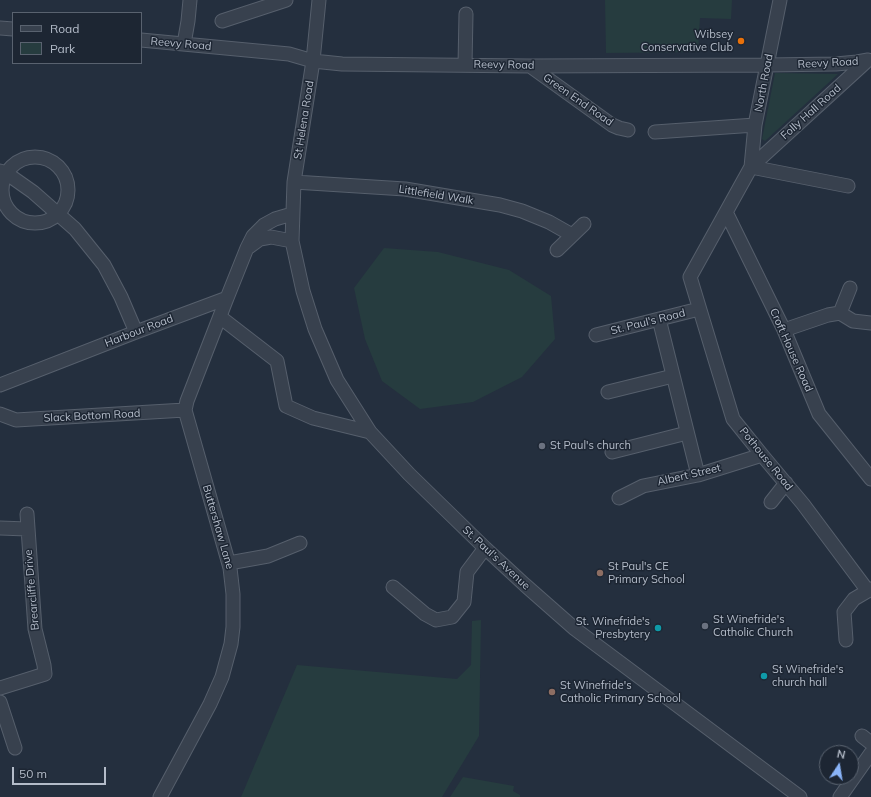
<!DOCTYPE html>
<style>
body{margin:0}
#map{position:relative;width:871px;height:797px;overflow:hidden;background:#242f3e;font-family:Mulish,sans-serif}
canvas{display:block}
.legend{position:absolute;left:12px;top:12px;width:130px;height:52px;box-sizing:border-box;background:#1d2633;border:1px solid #59626f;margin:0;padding:5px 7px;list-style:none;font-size:12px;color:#b4bcc9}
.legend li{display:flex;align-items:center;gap:8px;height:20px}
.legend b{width:20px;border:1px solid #59626f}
.north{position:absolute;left:819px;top:745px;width:40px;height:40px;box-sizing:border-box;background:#1d2633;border:1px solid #59626f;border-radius:50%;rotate:12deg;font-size:11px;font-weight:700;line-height:16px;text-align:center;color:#b4bcc9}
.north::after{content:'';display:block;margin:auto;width:14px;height:18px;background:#8ab4f8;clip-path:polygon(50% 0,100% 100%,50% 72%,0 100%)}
.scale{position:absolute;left:12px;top:767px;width:94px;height:18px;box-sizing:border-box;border:2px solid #b4bcc9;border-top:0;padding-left:5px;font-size:12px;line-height:14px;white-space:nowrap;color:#b4bcc9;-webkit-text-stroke:3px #1d2633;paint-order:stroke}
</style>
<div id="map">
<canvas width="871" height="797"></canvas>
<ul class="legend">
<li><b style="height:5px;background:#38414e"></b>Road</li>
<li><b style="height:11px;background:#263c3f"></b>Park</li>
</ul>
<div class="north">N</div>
<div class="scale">50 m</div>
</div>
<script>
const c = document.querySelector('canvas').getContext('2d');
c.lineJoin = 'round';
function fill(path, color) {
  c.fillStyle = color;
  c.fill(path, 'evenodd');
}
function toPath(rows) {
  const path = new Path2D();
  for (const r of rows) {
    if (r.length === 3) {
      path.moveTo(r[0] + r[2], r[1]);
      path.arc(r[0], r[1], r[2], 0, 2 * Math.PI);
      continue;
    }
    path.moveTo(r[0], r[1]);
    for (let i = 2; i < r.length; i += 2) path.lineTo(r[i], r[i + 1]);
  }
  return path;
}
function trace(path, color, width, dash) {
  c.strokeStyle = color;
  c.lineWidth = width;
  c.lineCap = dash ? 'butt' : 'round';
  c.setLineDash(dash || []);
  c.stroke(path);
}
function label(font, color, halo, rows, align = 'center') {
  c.font = font + ' Mulish,sans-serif';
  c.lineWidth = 3;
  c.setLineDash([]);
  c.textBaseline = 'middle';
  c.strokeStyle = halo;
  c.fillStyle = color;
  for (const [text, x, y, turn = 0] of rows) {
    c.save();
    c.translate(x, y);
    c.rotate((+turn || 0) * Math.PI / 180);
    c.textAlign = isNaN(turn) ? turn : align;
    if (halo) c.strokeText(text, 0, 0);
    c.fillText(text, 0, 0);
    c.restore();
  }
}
fill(toPath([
 [605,0,732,0,731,19,700,18,698,52,606,53],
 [775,73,838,74,765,141,762,139],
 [384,248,438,252,509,270,551,296,555,339,522,377,473,402,420,409,382,381,365,339,354,288],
 [481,620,479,736,442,797,241,797,297,665,457,679,471,665,472,621],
 [463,777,514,786,513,791,520,795,520,797,450,797]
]), '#263c3f');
const minor = toPath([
 [319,0,313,61,294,182,292,241,303,291,315,329,337,380,370,432,409,474,485,548,525,585,575,629,800,797],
 [780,0,755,125,751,167,848,186],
 [222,21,286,0],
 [0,28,13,29],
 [141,40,289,54,313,61,342,64,530,66,767,65,836,64,857,62,868,60],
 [184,44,188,21,190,0],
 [465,65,466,14],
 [530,66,612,125,619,128,628,130],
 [655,132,755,125],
 [35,190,33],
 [0,171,6,173,33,192,75,229,104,265,121,297,136,332],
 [294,182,405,189,500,205,522,211,549,222,572,235],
 [726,212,784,330,819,414,871,479],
 [249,247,260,239,271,237,292,241],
 [557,250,584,224],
 [840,313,850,288],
 [220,317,277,361,286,406,313,418,370,432],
 [659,319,698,475],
 [784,330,828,315,840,313,853,321,871,323],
 [596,335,699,309],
 [0,385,136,332,227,298,247,248,253,236,264,225,275,219,292,214],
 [608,392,673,376],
 [0,414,16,420,185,410],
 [612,452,687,433],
 [619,498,643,486,698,475,762,455],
 [771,502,786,483],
 [0,528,27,529],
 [229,563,268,556,300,543],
 [393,587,425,614,436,620,452,617,464,602,467,572,485,548],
 [868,591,803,504,762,455,733,419,690,277,751,167,868,60],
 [846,640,844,612,854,599,871,589],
 [0,688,45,674,44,665,35,629,27,514],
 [0,702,15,748],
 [862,736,871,743],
 [160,797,210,704,222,677,231,644,233,627,233,594,230,568,185,410,187,401,227,298],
 [840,797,871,753]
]);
trace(minor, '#565f6c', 15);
trace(minor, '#38414e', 13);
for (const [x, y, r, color] of [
 [741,41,4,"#e8710a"],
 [542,446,4,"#6b7280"],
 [600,573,4,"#8d6e63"],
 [705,626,4,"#6b7280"],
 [658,628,4,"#0f9aa8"],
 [764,676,4,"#0f9aa8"],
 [552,692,4,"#8d6e63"]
]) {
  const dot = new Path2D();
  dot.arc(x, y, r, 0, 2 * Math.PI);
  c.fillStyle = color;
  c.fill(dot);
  trace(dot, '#1d2633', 1.5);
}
label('11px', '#b4bcc9', '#1d2633', [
 ["Wibsey",733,35,"right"],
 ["Conservative Club",733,48,"right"],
 ["St Paul's church",550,446],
 ["St Paul's CE",608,567],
 ["Primary School",608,580],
 ["St Winefride's",713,620],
 ["Catholic Church",713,633],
 ["St. Winefride's",650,622,"right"],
 ["Presbytery",650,635,"right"],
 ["St Winefride's",772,670],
 ["church hall",772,683],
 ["St Winefride's",560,686],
 ["Catholic Primary School",560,699]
], 'left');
label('11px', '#b4bcc9', '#1d2633', [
 ["Reevy Road",181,44,5],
 ["Reevy Road",828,63,-3],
 ["Reevy Road",504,65,1],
 ["North Road",764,83,-79],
 ["Green End Road",578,100,35],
 ["Folly Hall Road",811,112,-42],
 ["St Helena Road",304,120,-81],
 ["Littlefield Walk",436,195,9],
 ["St. Paul's Road",648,322,-14],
 ["Harbour Road",139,331,-21],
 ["Croft House Road",791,350,66],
 ["Slack Bottom Road",92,416,-3],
 ["Pothouse Road",766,459,51],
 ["Albert Street",689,475,-13],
 ["Buttershaw Lane",218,527,74],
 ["St. Paul's Avenue",496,558,43],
 ["Brearcliffe Drive",32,590,-95]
]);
</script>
